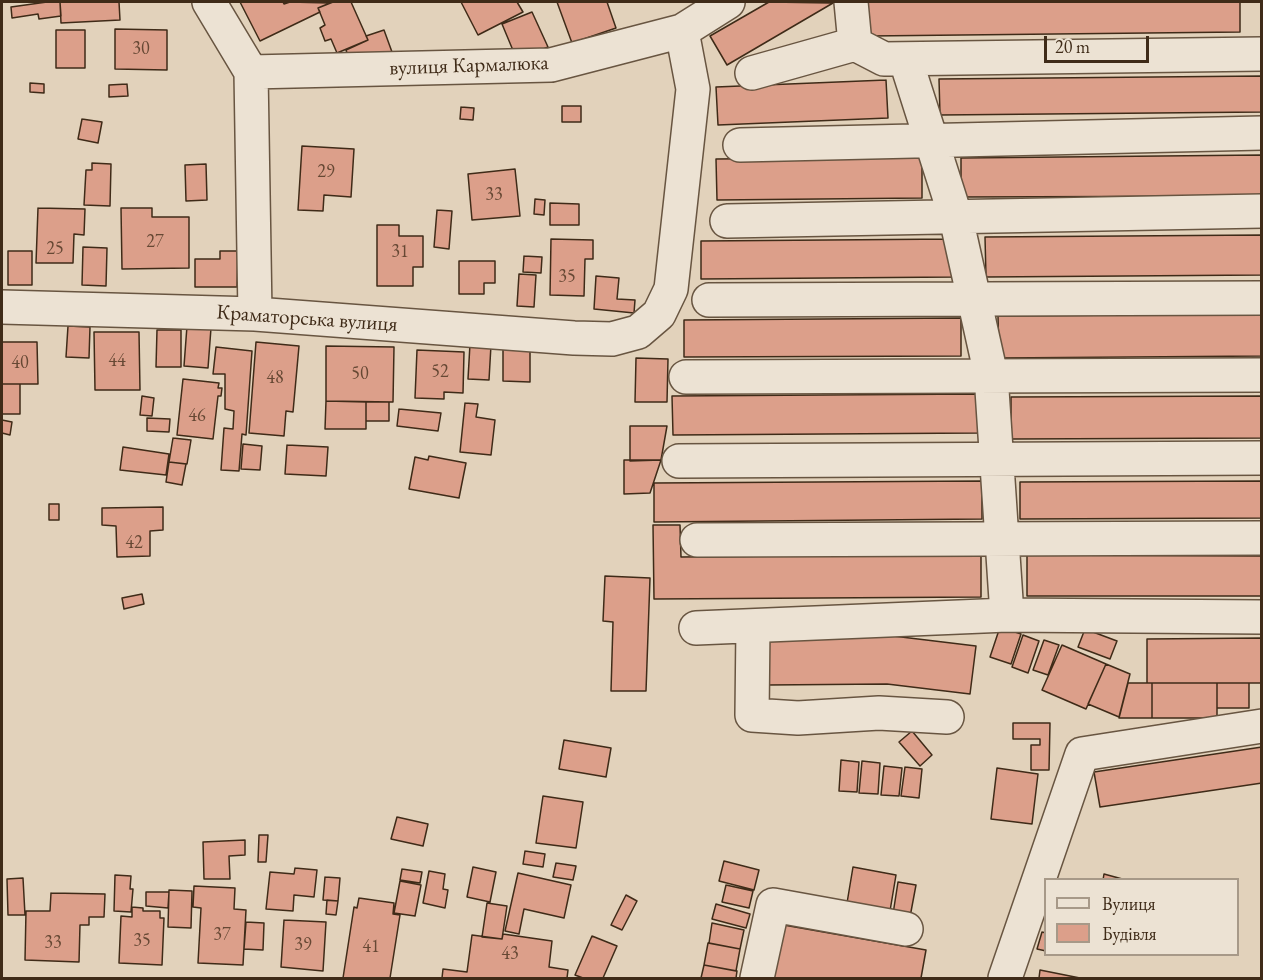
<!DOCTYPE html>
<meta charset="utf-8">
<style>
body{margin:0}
#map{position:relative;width:1263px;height:980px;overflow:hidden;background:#e2d2bb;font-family:"EB Garamond",serif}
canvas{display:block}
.frame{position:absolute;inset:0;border:3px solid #3f2b18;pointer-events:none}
.legend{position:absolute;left:1044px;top:878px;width:195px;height:78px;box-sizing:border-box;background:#ece2d3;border:2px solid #a79988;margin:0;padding:8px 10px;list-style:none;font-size:18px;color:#3f2b18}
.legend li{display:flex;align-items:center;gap:12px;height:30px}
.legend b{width:30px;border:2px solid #a79988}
.scale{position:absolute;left:1044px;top:36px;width:105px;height:27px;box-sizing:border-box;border:3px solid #3f2b18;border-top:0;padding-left:8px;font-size:18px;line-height:21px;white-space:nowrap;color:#3f2b18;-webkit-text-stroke:4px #ece2d3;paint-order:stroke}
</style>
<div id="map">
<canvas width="1263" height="980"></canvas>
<div class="frame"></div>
<ul class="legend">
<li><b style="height:8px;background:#ece2d3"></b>Вулиця</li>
<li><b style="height:16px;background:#dc9f8a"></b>Будівля</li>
</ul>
<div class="scale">20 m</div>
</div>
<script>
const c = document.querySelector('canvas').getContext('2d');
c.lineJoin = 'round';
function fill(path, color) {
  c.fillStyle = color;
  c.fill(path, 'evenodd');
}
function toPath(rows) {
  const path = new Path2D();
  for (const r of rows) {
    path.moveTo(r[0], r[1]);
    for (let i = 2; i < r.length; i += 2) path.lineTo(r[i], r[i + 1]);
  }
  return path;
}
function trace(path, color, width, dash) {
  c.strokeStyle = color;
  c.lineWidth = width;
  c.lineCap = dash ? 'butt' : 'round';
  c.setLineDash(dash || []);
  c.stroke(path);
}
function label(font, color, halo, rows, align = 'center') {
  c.font = font + ' "EB Garamond",serif';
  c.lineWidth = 4.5;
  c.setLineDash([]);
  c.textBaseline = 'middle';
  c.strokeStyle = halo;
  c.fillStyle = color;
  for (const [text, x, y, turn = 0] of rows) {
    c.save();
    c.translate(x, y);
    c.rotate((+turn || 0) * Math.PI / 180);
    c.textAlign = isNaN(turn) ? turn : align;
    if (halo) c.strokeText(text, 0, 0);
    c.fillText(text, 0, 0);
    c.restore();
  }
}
const building = toPath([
 [47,2,60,2,61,16,39,19,38,14,12,18,11,7,47,2],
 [60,2,119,2,120,20,61,23,60,2],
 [240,2,283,2,284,4,290,2,330,3,318,8,320,12,260,41,240,2],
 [333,2,351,2,368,40,337,53,331,39,325,41,320,28,325,25,318,8,333,2],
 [461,2,517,2,523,12,478,35,461,2],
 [557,2,607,2,616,28,572,43,557,2],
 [769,2,833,3,727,65,710,36,769,2],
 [868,2,1240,2,1240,32,869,36,868,2],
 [532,12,548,47,517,60,502,24,532,12],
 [115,29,167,30,167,70,115,69,115,29],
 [56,30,85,30,85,68,56,68,56,30],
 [384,30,392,52,350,62,346,50,368,40,366,36,384,30],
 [1262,76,1262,112,940,115,939,79,1262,76],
 [886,80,888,118,718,125,716,87,886,80],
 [30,83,44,84,44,93,30,92,30,83],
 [127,84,128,96,109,97,109,85,127,84],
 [562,106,581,106,581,122,562,122,562,106],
 [461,107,474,108,473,120,460,119,461,107],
 [82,119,102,122,98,143,78,139,82,119],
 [302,146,354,149,351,197,324,195,323,211,298,210,302,146],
 [1262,155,1262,196,961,197,961,158,1262,155],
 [922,157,922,198,717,200,716,159,922,157],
 [92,163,111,164,110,206,84,205,86,170,92,170,92,163],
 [206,164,207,200,186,201,185,165,206,164],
 [515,169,520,216,472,220,468,174,515,169],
 [535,199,545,200,544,215,534,214,535,199],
 [550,203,579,204,579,225,550,225,550,203],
 [38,208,85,209,84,235,74,234,73,263,36,263,38,208],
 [121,208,152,208,152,217,189,217,189,268,122,269,121,208],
 [437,210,452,211,449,249,434,247,437,210],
 [377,225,399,225,399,236,423,236,423,267,413,267,413,286,377,286,377,225],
 [1262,235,1262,275,986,277,985,237,1262,235],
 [551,239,593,240,593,259,585,259,584,296,550,295,551,239],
 [954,239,955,277,701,279,701,241,954,239],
 [83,247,107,248,106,286,82,285,83,247],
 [8,251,32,251,32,285,8,285,8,251],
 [220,251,238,251,237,287,195,287,195,259,220,259,220,251],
 [524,256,542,257,541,273,523,272,524,256],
 [459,261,495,261,495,283,484,283,484,294,459,294,459,261],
 [519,274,536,275,534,307,517,306,519,274],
 [596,276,619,278,617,299,635,300,634,313,594,309,596,276],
 [1262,314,1262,356,999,358,998,316,1262,314],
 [961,318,961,356,684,357,684,320,961,318],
 [68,326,90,327,89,358,66,357,68,326],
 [187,326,211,328,208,368,184,366,187,326],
 [157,330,181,330,181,367,156,367,157,330],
 [94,332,139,332,140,390,95,390,94,332],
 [2,342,37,342,38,384,2,384,2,342],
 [256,342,299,346,293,412,286,411,284,436,249,433,256,342],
 [470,344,491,345,489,380,468,379,470,344],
 [326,346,394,347,393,402,326,401,326,346],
 [216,347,252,351,246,435,242,434,239,471,221,470,224,428,233,429,234,411,225,409,225,374,213,374,216,347],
 [503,347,530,347,530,382,503,381,503,347],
 [417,350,464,352,463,393,444,392,444,399,415,398,417,350],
 [636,358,668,359,667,402,635,402,636,358],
 [183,379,219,383,218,388,222,388,221,396,218,396,213,439,177,435,183,379],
 [2,384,20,384,20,414,2,414,2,384],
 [978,394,978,433,673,435,672,396,978,394],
 [142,396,154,398,152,416,140,415,142,396],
 [1262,396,1262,438,1011,439,1011,397,1262,396],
 [326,401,366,402,366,429,325,429,326,401],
 [366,402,389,402,389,421,366,421,366,402],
 [465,403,478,404,476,417,495,420,491,455,460,452,465,403],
 [399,409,441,413,438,431,397,426,399,409],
 [147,418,170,419,169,432,147,431,147,418],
 [2,420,12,422,10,435,2,433,2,420],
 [630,426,667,426,661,460,630,461,630,426],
 [173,438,191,440,187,464,169,462,173,438],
 [243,444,262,446,260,470,241,469,243,444],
 [287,445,328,447,326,476,285,474,287,445],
 [123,447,169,454,166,475,120,470,123,447],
 [429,456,466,463,459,498,409,489,415,457,428,460,429,456],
 [624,460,661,460,650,493,624,494,624,460],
 [169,462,186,464,182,485,166,482,169,462],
 [982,481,982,519,654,522,654,483,982,481],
 [1262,481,1262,518,1020,519,1020,482,1262,481],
 [49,504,59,504,59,520,49,520,49,504],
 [163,507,163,530,150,531,150,556,117,557,116,526,102,525,102,508,163,507],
 [653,525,680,525,681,557,981,554,981,597,654,599,653,525],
 [1027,555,1262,556,1262,596,1027,596,1027,555],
 [605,576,650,578,646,691,611,691,613,622,603,621,605,576],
 [142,594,144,604,124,609,122,598,142,594],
 [1000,627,1021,634,1011,664,990,657,1000,627],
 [1085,629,1117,641,1110,659,1078,647,1085,629],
 [1023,635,1039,641,1028,673,1012,667,1023,635],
 [893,636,976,646,970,694,887,684,767,685,766,637,893,636],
 [1262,638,1262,683,1147,683,1147,639,1262,638],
 [1044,640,1059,645,1048,675,1033,670,1044,640],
 [1062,645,1106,664,1086,709,1042,690,1062,645],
 [1106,664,1130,674,1119,717,1088,704,1106,664],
 [1128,683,1152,683,1152,718,1119,718,1128,683],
 [1152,683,1217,683,1217,718,1152,718,1152,683],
 [1217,683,1249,683,1249,708,1217,708,1217,683],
 [1013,723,1050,723,1049,770,1031,770,1031,745,1040,745,1040,739,1013,739,1013,723],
 [912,731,932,755,920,766,899,742,912,731],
 [564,740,611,748,606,777,559,769,564,740],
 [1262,747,1262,783,1100,807,1094,772,1262,747],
 [841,760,859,762,857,792,839,791,841,760],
 [862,761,880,763,878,794,859,793,862,761],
 [884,766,902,768,899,796,881,795,884,766],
 [905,767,922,769,919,798,901,796,905,767],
 [997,768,1038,774,1032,824,991,819,997,768],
 [543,796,583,802,576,848,536,843,543,796],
 [397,817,428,824,423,846,391,839,397,817],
 [259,835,268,835,266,862,258,862,259,835],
 [245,840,245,855,229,856,230,879,204,879,203,842,245,840],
 [525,851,545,854,543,867,523,864,525,851],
 [724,861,759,870,754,890,719,881,724,861],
 [556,863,576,866,573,880,553,877,556,863],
 [473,867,496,872,490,902,467,897,473,867],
 [853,867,896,875,890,911,847,903,853,867],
 [295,868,317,870,314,897,294,895,293,911,266,909,270,872,294,874,295,868],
 [402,869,422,872,420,883,400,880,402,869],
 [429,871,445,874,443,889,448,890,445,908,423,903,429,871],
 [518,873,571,885,564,918,524,909,519,934,505,931,518,873],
 [1104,874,1126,880,1103,880,1104,874],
 [115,875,131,876,130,889,133,889,131,912,114,911,115,875],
 [325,877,340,878,338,901,323,900,325,877],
 [23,878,25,915,8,915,7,879,23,878],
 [400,881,421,885,415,916,394,913,400,881],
 [898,882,916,885,910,917,893,914,898,882],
 [726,885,753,891,749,908,722,902,726,885],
 [194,886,235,888,234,909,246,910,243,965,198,963,201,908,193,907,194,886],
 [169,890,192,891,191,928,168,927,169,890],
 [146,892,169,892,168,908,146,906,146,892],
 [51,893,105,894,104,917,89,917,89,925,80,925,79,962,25,960,26,911,50,911,51,893],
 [626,895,637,901,622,930,611,925,626,895],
 [359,898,394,903,393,914,400,915,390,978,343,978,354,907,357,908,359,898],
 [327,900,338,901,336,915,326,914,327,900],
 [487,903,507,906,502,939,482,937,487,903],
 [716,904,750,914,746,928,712,919,716,904],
 [132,907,143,908,143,911,160,911,160,918,164,918,162,965,119,963,121,916,132,917,132,907],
 [284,920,326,922,323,971,281,967,284,920],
 [246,922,264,923,263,950,244,949,246,922],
 [712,923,744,930,740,949,709,943,712,923],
 [778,924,926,950,921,978,768,978,778,924],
 [1042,932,1046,933,1046,951,1037,949,1042,932],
 [503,934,552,941,549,967,568,970,567,978,442,978,443,969,467,972,472,935,502,939,503,934],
 [592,936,617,946,603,978,583,978,575,975,592,936],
 [708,943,740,949,736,971,704,965,708,943],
 [704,965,737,971,736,978,701,978,704,965],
 [1040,970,1080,978,1039,978,1040,970]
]);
fill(building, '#dc9f8a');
trace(building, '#3f2b18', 1.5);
const minor = toPath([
 [209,2,251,72,255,314],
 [851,2,855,44,884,59,1262,54],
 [906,61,956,218,991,375,1007,615],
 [251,72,551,65,682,31],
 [752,73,855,44],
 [740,145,1262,133],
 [727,221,1262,211],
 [709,300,1262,298],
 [2,307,255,314,574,338,612,339,638,332,659,314,671,289,693,89,682,31,728,2],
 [686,377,1262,375],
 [679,461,1262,458],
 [697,540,1262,538],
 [753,627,752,715,798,718,879,713,947,717],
 [696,628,1007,615,1262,617],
 [757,978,773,905,906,929],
 [1005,978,1082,754,1262,726]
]);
trace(minor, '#685541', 36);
trace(minor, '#ece2d3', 33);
label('18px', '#664834', null, [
 ["30",141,49],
 ["29",326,172],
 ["33",494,195],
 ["27",155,242],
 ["25",55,249],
 ["31",400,252],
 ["35",567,277],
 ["44",117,361],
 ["40",20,363],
 ["52",440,372],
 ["50",360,374],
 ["48",275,378],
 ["46",197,416],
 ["42",134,543],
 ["37",222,935],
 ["35",142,941],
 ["33",53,943],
 ["39",303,945],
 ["41",371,947],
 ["43",510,954]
]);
label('21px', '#3f2b18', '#ece2d3', [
 ["вулиця Кармалюка",469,66,-2],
 ["Краматорська вулиця",307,319,4]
]);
</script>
